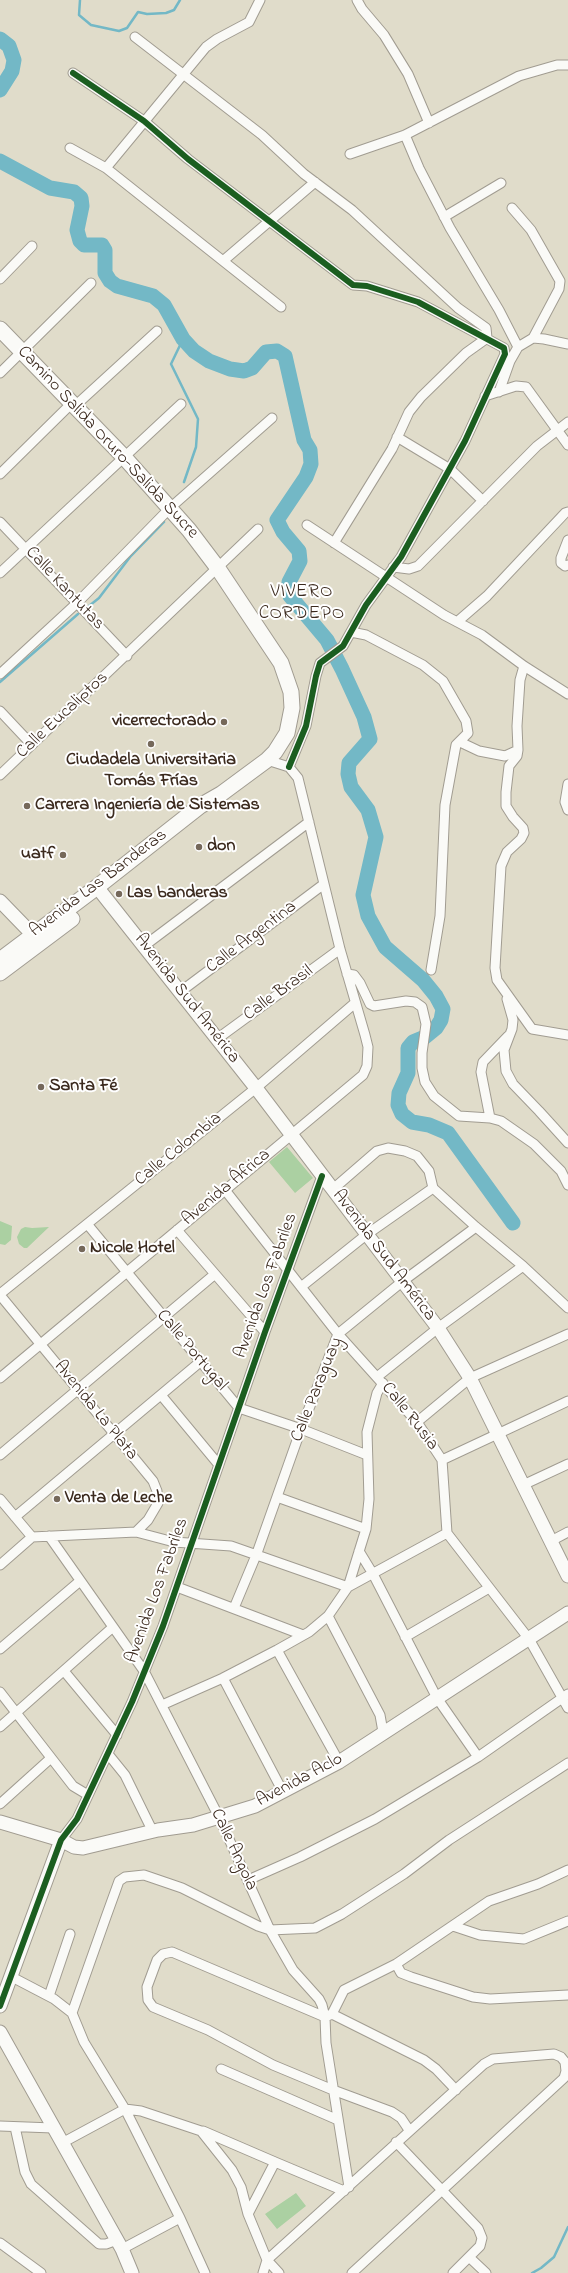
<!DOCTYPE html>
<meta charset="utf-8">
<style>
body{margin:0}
canvas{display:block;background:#e0dcca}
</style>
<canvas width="568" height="2273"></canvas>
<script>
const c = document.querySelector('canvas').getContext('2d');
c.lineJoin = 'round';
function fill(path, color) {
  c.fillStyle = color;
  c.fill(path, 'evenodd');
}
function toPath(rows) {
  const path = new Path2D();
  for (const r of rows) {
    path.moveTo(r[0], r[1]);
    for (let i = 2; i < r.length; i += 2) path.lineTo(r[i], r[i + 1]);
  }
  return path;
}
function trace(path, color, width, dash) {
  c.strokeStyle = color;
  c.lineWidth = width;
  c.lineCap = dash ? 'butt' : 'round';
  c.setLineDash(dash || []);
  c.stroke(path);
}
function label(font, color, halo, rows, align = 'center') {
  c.font = font + ' "Indie Flower",sans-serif';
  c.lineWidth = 4;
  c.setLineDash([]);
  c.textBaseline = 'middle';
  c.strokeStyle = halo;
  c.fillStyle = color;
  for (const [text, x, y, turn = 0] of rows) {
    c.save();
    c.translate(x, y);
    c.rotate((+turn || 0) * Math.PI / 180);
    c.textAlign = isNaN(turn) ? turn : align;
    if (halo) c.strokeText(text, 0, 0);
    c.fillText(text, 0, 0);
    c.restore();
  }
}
fill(toPath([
 [287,1147,313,1178,295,1193,269,1162],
 [0,1221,12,1226,11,1240,5,1245,0,1244],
 [25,1227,32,1228,49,1227,27,1248,24,1248,19,1244,17,1237,21,1229],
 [296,2193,306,2206,277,2229,265,2214]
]), '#abd0a2');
trace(toPath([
 [80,0,79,15,91,25,119,31,127,28,138,12,147,14,166,13,174,10,180,0],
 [183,339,171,364,198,419,196,447,184,482],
 [89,606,99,598,130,557,164,522],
 [0,682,78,614],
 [532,2273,541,2268,554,2257,568,2227]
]), '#73b8c6', 2.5);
trace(toPath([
 [0,39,9,46,14,60,12,71,0,90],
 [0,161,50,188,74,192,81,198,82,206,77,230,80,241,84,245,102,245,105,250,105,273,110,281,117,286,153,296,164,305,183,339,194,351,209,361,230,369,244,371,252,368,266,352,277,351,285,356,304,440,310,450,311,464,306,477,277,520,283,532,299,551,300,561,289,582,290,596,327,640,342,669,364,717,370,739,349,763,348,774,351,787,368,810,376,837,363,895,368,916,385,947,423,980,436,996,443,1009,441,1020,436,1028,425,1037,413,1042,408,1048,408,1073,399,1093,398,1105,402,1114,412,1122,429,1125,448,1133,513,1223]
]), '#73b8c6', 15);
const street = toPath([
 [357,0,362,9,384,35,408,74,429,123],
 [135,37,262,135,304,174,352,210,458,308,486,328,487,338,466,353,421,397,409,412,392,449,334,543],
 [73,73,144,121,188,159,353,285,367,286,418,302,504,348,505,354,465,441,401,557,366,605,343,646,320,663,316,676,306,726,289,767],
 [405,135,419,168,450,228,499,310,518,347],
 [70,148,106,168,281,307],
 [350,154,405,135,519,76,557,65,568,65],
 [106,168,206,47,217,39,249,22,260,0],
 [512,208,531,230,560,281,559,289,533,338],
 [444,217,501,183],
 [223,261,315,182],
 [0,279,32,246],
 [0,373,91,283],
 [499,392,510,361,518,347,533,338,544,339,568,344],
 [485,396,516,386,526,387,568,445],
 [75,406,157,331],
 [397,437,450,469,483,501],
 [0,474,72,403],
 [0,522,127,656],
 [307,525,444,615,482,635,524,666,568,694],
 [568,540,561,558,561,563,565,566,568,565],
 [393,567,409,569,418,566,537,446,568,422],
 [0,573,181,404],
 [457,622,487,596,565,513,568,512],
 [351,632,366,635,423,665,443,681,466,721,468,733,456,745,445,805,440,916,431,970],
 [524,666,520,680,517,726,518,750,517,756,509,766,506,792,506,806,513,817,523,828,524,833,521,839,507,852,501,866,495,968,497,980,532,1029,568,1035],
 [0,674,77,603,170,508,272,418],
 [0,711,32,745],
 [460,742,479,751,505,756,518,750],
 [0,775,258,529],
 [568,784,565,802,568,810],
 [144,946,309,822],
 [347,974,354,975,360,983,370,1004,374,1006,406,1001,415,1002,422,1007,426,1024,422,1053,422,1068,425,1082,434,1096,459,1116,490,1118,501,1121,534,1144,561,1171,568,1185],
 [180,992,324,884],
 [507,999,513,1020,512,1029,504,1050,506,1071,513,1084,539,1111,568,1143],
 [217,1039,340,949],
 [490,1118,481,1072,483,1062,508,1036],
 [225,1190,338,1334,417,1422,442,1460,447,1533,529,1639,568,1708],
 [332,1190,377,1151,388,1148,405,1151,417,1156,429,1171,433,1188,476,1227,523,1266,568,1308],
 [88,1225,239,1408,301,1429,367,1455],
 [177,1230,265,1332],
 [301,1287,366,1235,433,1188],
 [0,1294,256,1088,355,1003],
 [0,1295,153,1481,157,1491,158,1503,148,1520,136,1532],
 [377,1377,438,1328,523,1266],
 [0,1378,363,1075,367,1066,368,1047,365,1035,340,949,298,778,289,767,267,760],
 [161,1395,219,1465],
 [417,1422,470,1378,568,1334],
 [0,1455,215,1274],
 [442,1460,568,1401],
 [523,1485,568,1464],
 [277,1497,366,1529],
 [0,1499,32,1537],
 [15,1517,200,1362],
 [49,1536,144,1671,219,1817,270,1930,293,1970,319,1999,322,2005,325,2017,326,2043,349,2187],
 [551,1541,568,1532],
 [359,1551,373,1574,437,1698,478,1757],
 [0,1565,32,1537,136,1532,174,1542,231,1546,348,1587],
 [177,1587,303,1635],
 [348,1587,447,1533],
 [234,1608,257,1553,301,1429,338,1334,403,1281,476,1227],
 [328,1616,380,1715,383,1732],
 [405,1637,489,1588],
 [0,1649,80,1581],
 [277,1650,339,1762],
 [64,1671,117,1735],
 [223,1678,283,1792],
 [0,1692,73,1786,88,1795],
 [162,1705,223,1678,277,1650,309,1632,328,1616,348,1587,366,1529,369,1499,367,1432,377,1393,383,1383],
 [0,1727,113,1627],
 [108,1754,125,1775,153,1832],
 [0,1804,51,1758],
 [61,1840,77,1819,132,1702,163,1626,265,1332,322,1176],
 [248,1880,300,1857,375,1819,478,1757,568,1694],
 [453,1926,480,1935,524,1939,568,1921],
 [396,1964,489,1901,538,1884,568,1870],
 [10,1976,54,1999,72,2013,84,2042,125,2109,180,2218,205,2273],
 [49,1996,70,1934],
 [72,2013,106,1917,119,1881,125,1877,144,1875,182,1888,258,1926,270,1930,315,1928,342,1914,404,1874,449,1840,568,1763],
 [332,2014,424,2060,436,2069,456,2090],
 [221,2069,338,2120],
 [0,2126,53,2128],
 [15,2127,25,2172,31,2184,99,2244,106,2244,117,2240],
 [409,2130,401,2118,392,2112,333,2090,273,2065,208,2030,153,2007,148,2000,147,1987,157,1960,163,1954,172,1952,325,2017,332,2014,344,1990,396,1964,401,1973,411,1977,473,1997,490,1999,568,1995],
 [203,2131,275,2162,248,2214],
 [396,2142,478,2228,482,2238,480,2246,453,2273],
 [62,2143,125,2109,141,2111,201,2131,232,2170,241,2187,248,2214,267,2260,279,2273],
 [275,2162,344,2191],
 [0,2243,41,2273],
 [122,2249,180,2218],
 [469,2257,486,2273],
 [263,2273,267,2260,484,2064,493,2059,554,2054,561,2057,565,2062,566,2071,564,2078,352,2273]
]);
const secondary = toPath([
 [97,887,256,1088,438,1328,470,1378,568,1576],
 [0,901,33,935],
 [0,1822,61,1840,74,1847,83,1848,158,1830,193,1825,255,1806,339,1762,568,1613],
 [0,2006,61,1840],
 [0,2032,122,2249,132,2273]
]);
const primary = toPath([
 [0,329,124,457,189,530,217,567,281,663,291,692,292,708,287,733,275,752,267,760,221,794,200,806,97,887,0,960],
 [0,973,72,919]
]);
trace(street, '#a19c91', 11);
trace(secondary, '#a19c91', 15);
trace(primary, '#a19c91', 17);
trace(street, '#fafaf7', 9);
trace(secondary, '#fafaf7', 13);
trace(primary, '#fafaf7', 15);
trace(toPath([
 [73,73,144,121,188,159,353,285,367,286,418,302,504,348,505,354,465,441,401,557,366,605,343,646,320,663,316,676,306,726,289,767],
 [0,2006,61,1840,77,1819,132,1702,163,1626,265,1332,322,1176]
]), '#1b5e20', 6);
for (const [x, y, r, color] of [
 [224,722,4,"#75685a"],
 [151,744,4,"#75685a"],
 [27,806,4,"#75685a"],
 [199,847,4,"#75685a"],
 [63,855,4,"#75685a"],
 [119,894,4,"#75685a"],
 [41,1087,4,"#75685a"],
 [82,1249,4,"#75685a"],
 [57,1499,4,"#75685a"]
]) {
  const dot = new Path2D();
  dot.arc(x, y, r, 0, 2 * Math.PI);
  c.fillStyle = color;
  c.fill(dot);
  trace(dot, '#fff', 1.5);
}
label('18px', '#3b2a1e', '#fff', [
 ["Camino Salida Oruro-Salida Sucre",107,443,47],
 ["Calle Kantutas",64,589,47],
 ["Calle Eucaliptos",63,716,-43],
 ["Avenida Las Banderas",99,884,-37],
 ["Calle Argentina",252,938,-37],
 ["Calle Brasil",279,994,-36],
 ["Avenida Sud América",186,999,52],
 ["Calle Colombia",179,1150,-39],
 ["Avenida África",227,1188,-40],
 ["Avenida Sud América",383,1256,53],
 ["Avenida Los Fabriles",267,1286,-70],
 ["Calle Portugal",191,1351,50],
 ["Calle Paraguay",318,1390,-68],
 ["Avenida La Plata",95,1411,51],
 ["Calle Rusia",409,1417,52],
 ["Avenida Los Fabriles",158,1591,-70],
 ["Avenida Aclo",300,1781,-28],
 ["Calle Angola",233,1850,65]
]);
label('bold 18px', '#3b2a1e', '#fff', [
 ["vicerrectorado",216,722,"right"],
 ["Ciudadela Universitaria",151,761,"center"],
 ["Tomás Frías",151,782,"center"],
 ["Carrera Ingeniería de Sistemas",35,806],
 ["don",207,847],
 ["uatf",55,855,"right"],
 ["Las banderas",127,894],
 ["Santa Fé",49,1087],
 ["Nicole Hotel",90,1249],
 ["Venta de Leche",65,1499]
], 'left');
c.letterSpacing = '1px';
label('19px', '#3b2a1e', '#fff', [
 ["VIVERO",302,593],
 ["CORDEPO",302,615]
]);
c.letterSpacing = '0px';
</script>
